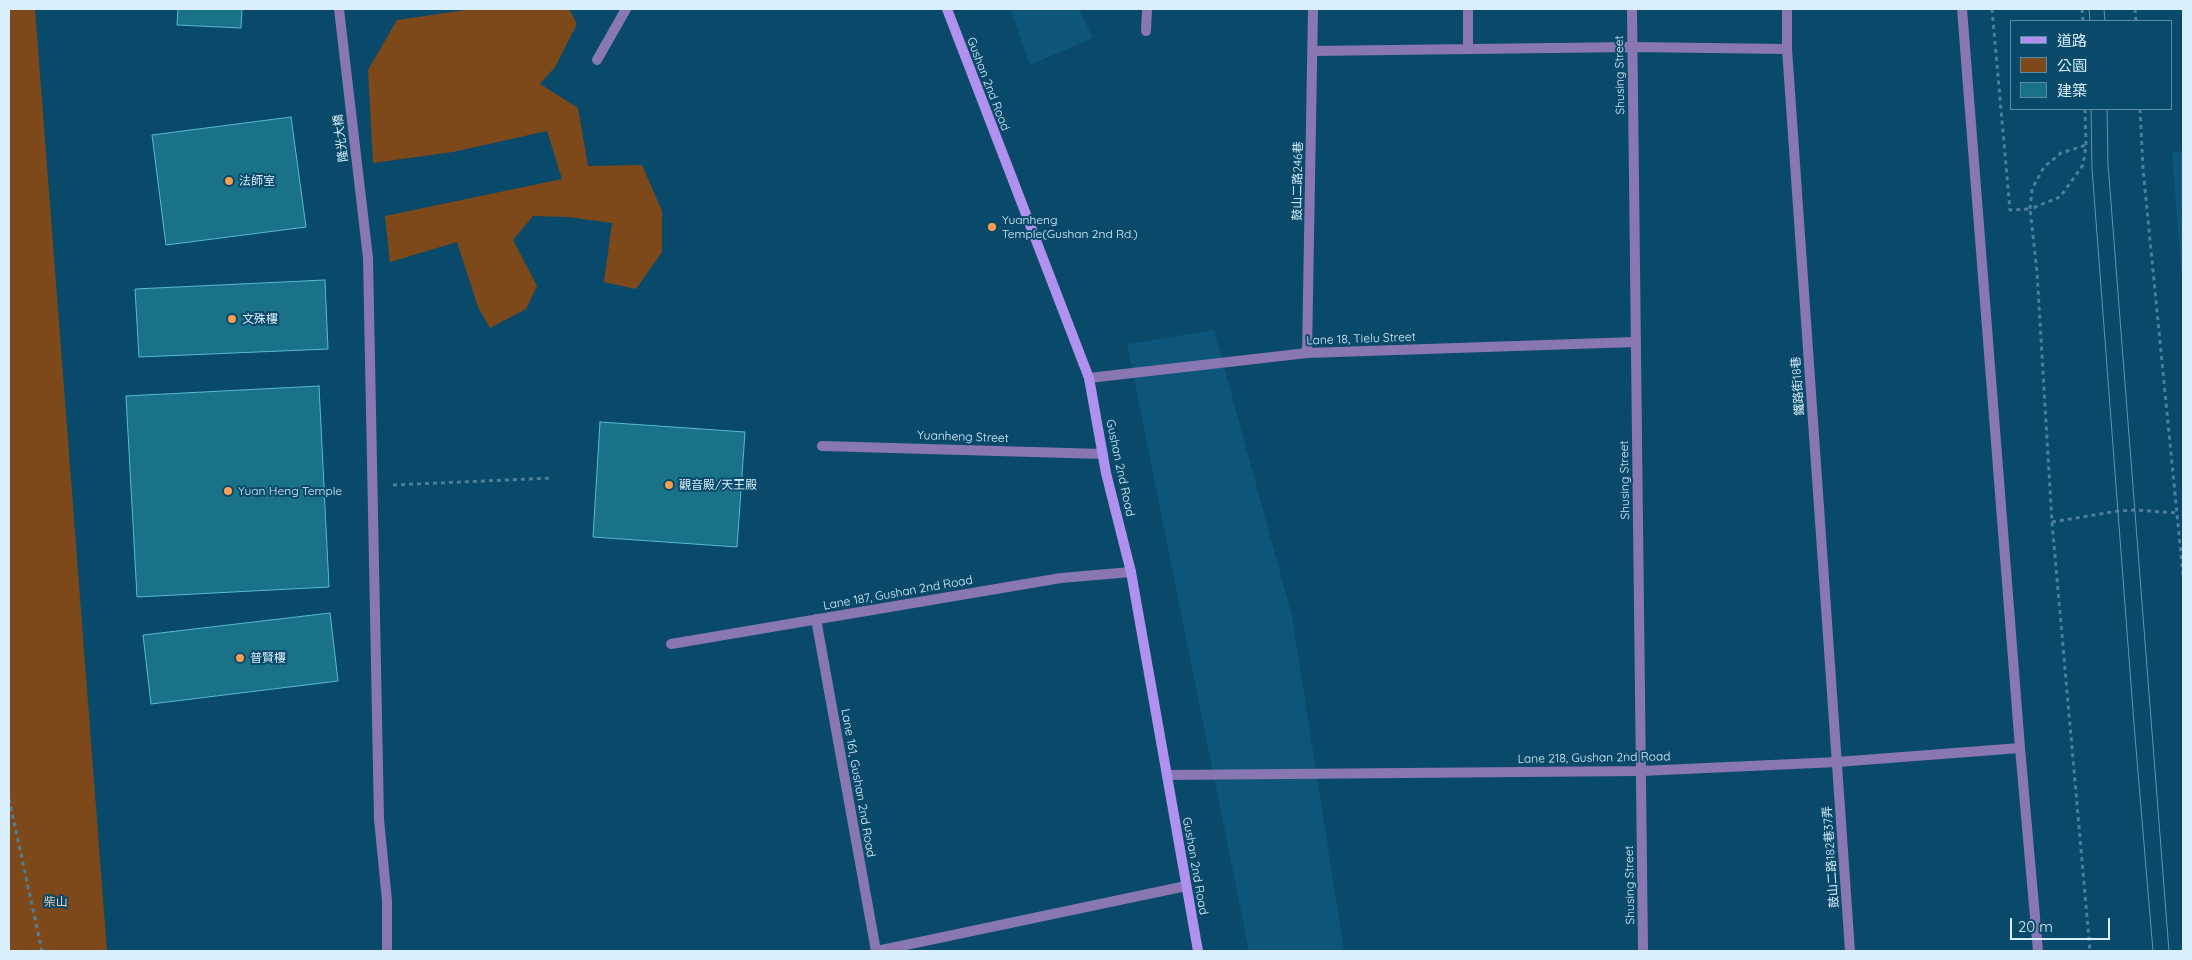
<!DOCTYPE html>
<meta charset="utf-8">
<style>
body{margin:0}
#map{position:relative;width:2192px;height:960px;overflow:hidden;background:#094969;font-family:Quicksand,"Noto Sans TC",sans-serif}
canvas{display:block}
.frame{position:absolute;inset:0;border:10px solid #d9effd;pointer-events:none}
.legend{position:absolute;left:2010px;top:20px;width:162px;height:90px;box-sizing:border-box;background:#094969;border:1px solid #5c8ba4;margin:0;padding:6px 9px;list-style:none;font-size:15px;color:#d9effd}
.legend li{display:flex;align-items:center;gap:10px;height:25px}
.legend b{width:25px;border:1px solid #5c8ba4}
.scale{position:absolute;left:2010px;top:918px;width:100px;height:22px;box-sizing:border-box;border:2px solid #d9effd;border-top:0;padding-left:6px;font-size:15px;line-height:18px;white-space:nowrap;color:#d9effd;-webkit-text-stroke:4px #094969;paint-order:stroke}
</style>
<div id="map">
<canvas width="2192" height="960"></canvas>
<div class="frame"></div>
<ul class="legend">
<li><b style="height:6px;background:#b091f0"></b>道路</li>
<li><b style="height:14px;background:#7e491a"></b>公園</li>
<li><b style="height:14px;background:#197287"></b>建築</li>
</ul>
<div class="scale">20 m</div>
</div>
<script>
const c = document.querySelector('canvas').getContext('2d');
c.lineJoin = 'round';
function fill(path, color) {
  c.fillStyle = color;
  c.fill(path, 'evenodd');
}
function toPath(rows) {
  const path = new Path2D();
  for (const r of rows) {
    path.moveTo(r[0], r[1]);
    for (let i = 2; i < r.length; i += 2) path.lineTo(r[i], r[i + 1]);
  }
  return path;
}
function trace(path, color, width, dash) {
  c.strokeStyle = color;
  c.lineWidth = width;
  c.lineCap = dash ? 'butt' : 'round';
  c.setLineDash(dash || []);
  c.stroke(path);
}
function label(font, color, halo, rows, align = 'center') {
  c.font = font + ' Quicksand,"Noto Sans TC",sans-serif';
  c.lineWidth = 4;
  c.setLineDash([]);
  c.textBaseline = 'middle';
  c.strokeStyle = halo;
  c.fillStyle = color;
  for (const [text, x, y, turn = 0] of rows) {
    c.save();
    c.translate(x, y);
    c.rotate((+turn || 0) * Math.PI / 180);
    c.textAlign = isNaN(turn) ? turn : align;
    if (halo) c.strokeText(text, 0, 0);
    c.fillText(text, 0, 0);
    c.restore();
  }
}
fill(toPath([
 [1010,9,1079,9,1093,38,1030,65],
 [2183,151,2183,295,2172,153],
 [1214,330,1292,616,1344,951,1249,951,1127,344]
]), '#0d5679');
fill(toPath([
 [9,9,35,9,107,951,9,951],
 [473,9,569,9,577,24,555,67,540,84,578,108,588,166,642,165,662,211,662,252,636,289,604,282,612,223,568,217,533,216,513,240,537,286,526,309,490,328,478,307,457,242,390,262,385,216,562,179,547,131,453,152,373,163,368,70,397,20]
]), '#7e491a');
const building = toPath([
 [178,9,242,9,241,28,177,25,178,9],
 [291,117,306,227,166,245,152,135,291,117],
 [325,280,328,349,139,357,135,289,325,280],
 [319,386,329,587,137,597,126,396,319,386],
 [600,422,745,432,737,547,593,537,600,422],
 [330,613,338,681,151,704,143,635,330,613]
]);
fill(building, '#197287');
trace(building, '#57bbd6', 1);
trace(toPath([
 [1992,9,2010,210,2030,209,2037,272,2052,522,2090,951],
 [2082,9,2083,21],
 [2135,9,2136,21],
 [2085,109,2086,145,2083,165,2060,197,2030,209,2032,189,2044,167,2061,153,2086,145],
 [2140,109,2143,169,2183,575],
 [393,485,552,478],
 [2052,522,2118,511,2136,510,2177,513],
 [9,799,42,951]
]), '#4d7f99', 3, [4, 4]);
trace(toPath([
 [339,9,368,258,379,819,387,901,387,951],
 [1468,9,1468,49],
 [1787,9,1787,49,1850,951],
 [1146,31,1147,9],
 [1312,51,1632,47,1787,49],
 [597,60,626,9],
 [1307,353,1313,9],
 [1089,378,1307,353,1635,342],
 [816,619,876,951],
 [671,644,1061,578,1131,572],
 [1167,775,1641,771,1837,762,2020,748],
 [877,951,1186,886]
]), '#8977b2', 10);
trace(toPath([
 [1632,9,1643,951],
 [1962,9,2020,748,2038,951],
 [822,446,1103,454]
]), '#8977b2', 10);
trace(toPath([
 [947,9,1089,378,1106,473,1131,572,1198,951]
]), '#b091f0', 10);
trace(toPath([
 [2089,9,2090,21],
 [2104,9,2105,21],
 [2091,109,2092,168,2134,724,2153,951],
 [2107,109,2108,164,2169,951]
]), '#6794ac', 1);
for (const [x, y, r, color] of [
 [229,181,5,"#fb9e51"],
 [992,227,5,"#fb9e51"],
 [232,319,5,"#fb9e51"],
 [669,485,5,"#fb9e51"],
 [228,491,5,"#fb9e51"],
 [240,658,5,"#fb9e51"]
]) {
  const dot = new Path2D();
  dot.arc(x, y, r, 0, 2 * Math.PI);
  c.fillStyle = color;
  c.fill(dot);
  trace(dot, '#094969', 2);
}
label('12px', '#d9effd', '#094969', [
 ["Shusing Street",1620,75,-91],
 ["Gushan 2nd Road",988,84,69],
 ["隆光大橋",341,138,-97],
 ["鼓山二路246巷",1298,181,-89],
 ["Lane 18, Tielu Street",1361,339,-2],
 ["鐵路街18巷",1798,386,-94],
 ["Yuanheng Street",963,437,2],
 ["Gushan 2nd Road",1120,468,78],
 ["Shusing Street",1625,480,-91],
 ["Lane 187, Gushan 2nd Road",898,593,-10],
 ["Lane 218, Gushan 2nd Road",1594,758,-1],
 ["Lane 161, Gushan 2nd Road",858,783,80],
 ["鼓山二路182巷37弄",1831,857,-94],
 ["Gushan 2nd Road",1195,866,80],
 ["Shusing Street",1630,885,-91]
]);
label('12px', '#d9effd', '#094969', [
 ["法師室",239,181],
 ["Yuanheng",1002,220],
 ["Temple(Gushan 2nd Rd.)",1002,234],
 ["文殊樓",242,319],
 ["觀音殿/天王殿",679,485],
 ["Yuan Heng Temple",238,491],
 ["普賢樓",250,658]
], 'left');
label('12px', '#faccaa', '#094969', [
 ["柴山",56,902]
]);
</script>
